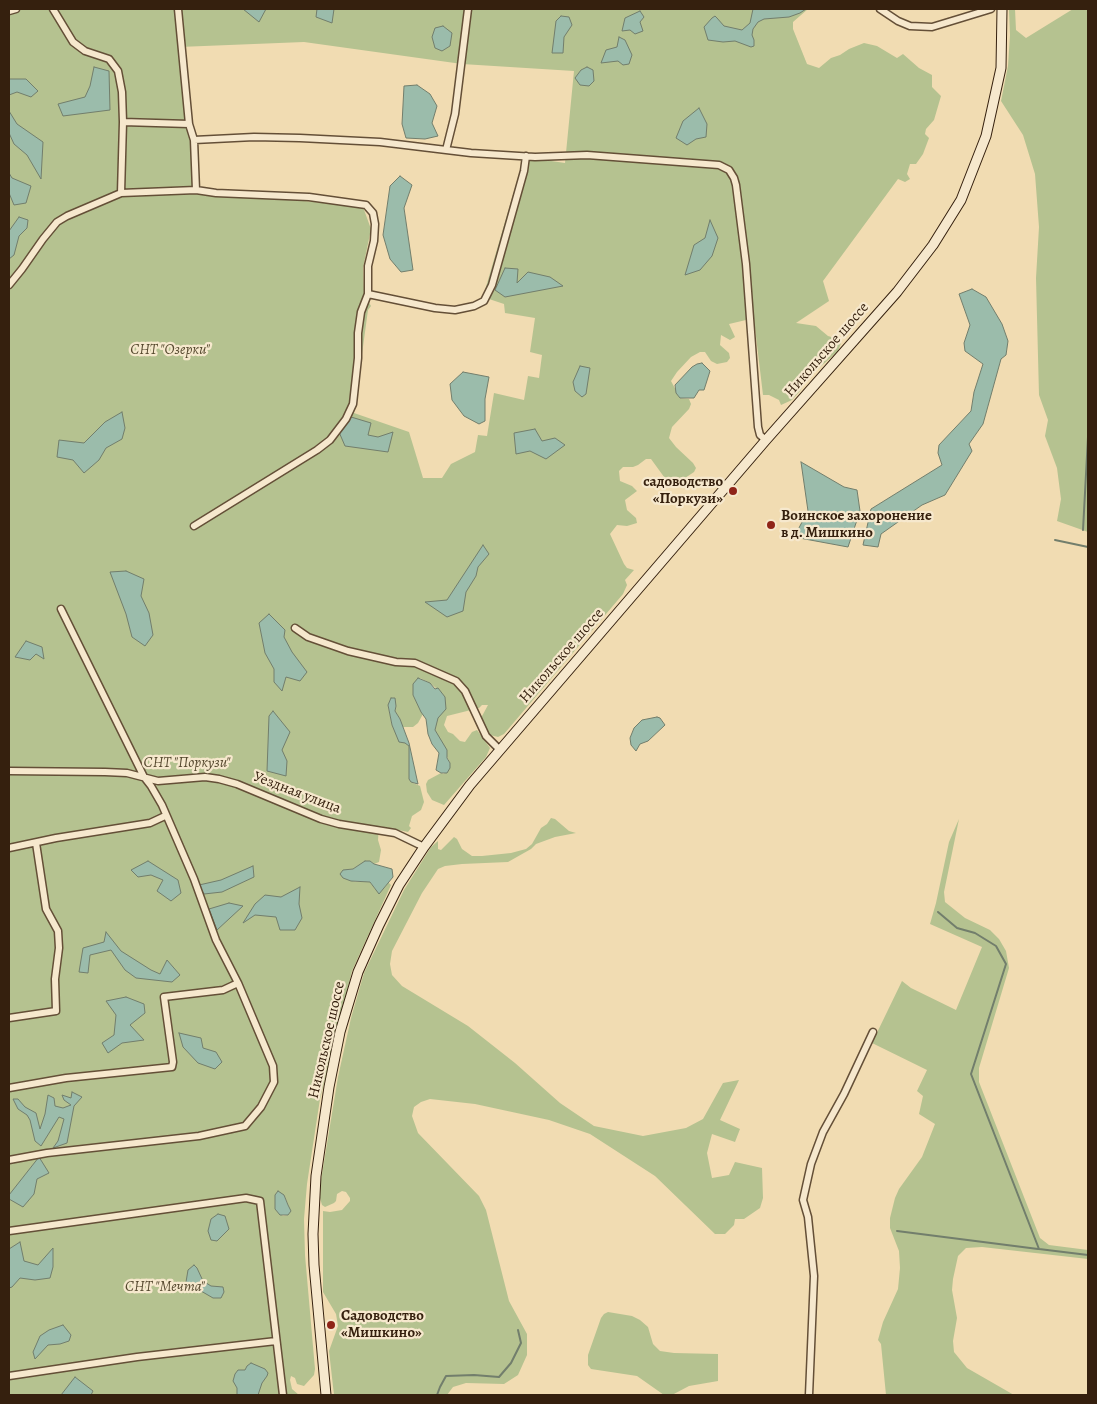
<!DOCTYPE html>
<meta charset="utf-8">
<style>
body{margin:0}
#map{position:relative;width:1097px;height:1404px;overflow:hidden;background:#f1dcb2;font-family:Alegreya,serif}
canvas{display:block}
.frame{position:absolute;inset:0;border:10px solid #35200e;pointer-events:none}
</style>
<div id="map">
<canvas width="1097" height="1404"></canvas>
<div class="frame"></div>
</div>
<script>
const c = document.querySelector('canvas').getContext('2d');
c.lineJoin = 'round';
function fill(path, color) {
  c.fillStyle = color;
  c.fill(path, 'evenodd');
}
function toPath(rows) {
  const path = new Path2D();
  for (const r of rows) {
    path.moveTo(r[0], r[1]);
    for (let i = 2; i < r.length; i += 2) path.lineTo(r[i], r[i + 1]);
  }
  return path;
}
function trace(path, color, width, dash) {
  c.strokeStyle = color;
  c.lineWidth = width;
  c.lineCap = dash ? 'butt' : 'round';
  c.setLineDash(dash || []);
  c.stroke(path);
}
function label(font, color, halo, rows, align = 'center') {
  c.font = font + ' Alegreya,serif';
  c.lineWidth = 4.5;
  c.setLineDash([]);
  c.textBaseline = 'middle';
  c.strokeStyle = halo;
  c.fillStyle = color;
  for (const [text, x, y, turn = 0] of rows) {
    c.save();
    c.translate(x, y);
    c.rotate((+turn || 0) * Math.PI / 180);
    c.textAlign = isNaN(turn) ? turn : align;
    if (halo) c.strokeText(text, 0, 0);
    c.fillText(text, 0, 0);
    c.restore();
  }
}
fill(toPath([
 [9,9,808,9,793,22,793,29,807,64,819,68,831,58,840,55,849,49,864,43,877,46,897,58,903,54,919,68,932,75,932,87,941,96,934,120,926,129,925,134,929,138,923,154,916,164,910,164,907,174,910,179,905,182,898,179,823,281,829,301,796,323,816,326,828,336,838,339,841,343,838,351,806,380,800,391,792,400,781,405,779,400,769,395,763,395,755,328,747,330,746,320,729,324,735,337,730,340,721,335,720,345,729,353,730,358,727,362,717,364,711,361,705,352,700,352,691,357,677,372,671,381,680,398,689,399,691,404,689,409,672,427,669,438,676,447,693,463,696,468,694,472,676,484,671,484,667,481,651,459,646,459,638,465,633,467,623,467,619,471,620,481,632,486,637,491,625,500,627,510,636,518,637,523,627,526,617,525,610,534,624,564,627,568,634,570,625,580,627,585,623,594,504,734,498,737,490,735,482,724,481,718,488,705,482,705,479,708,447,716,444,725,448,732,453,734,460,741,465,742,472,732,477,730,490,748,486,757,444,805,432,800,427,792,426,784,428,780,441,773,444,774,450,763,435,730,436,720,445,700,442,693,430,683,420,678,413,686,413,695,423,714,418,723,413,727,402,727,400,719,395,711,396,706,388,705,392,725,409,746,411,782,420,786,424,802,421,810,412,816,409,826,411,828,408,832,379,826,378,840,381,850,379,862,374,864,370,861,361,864,353,869,348,869,343,878,356,882,366,881,370,882,376,890,385,887,388,882,391,885,352,971,320,1099,307,1184,304,1219,305,1255,315,1369,314,1375,304,1386,297,1384,295,1378,291,1376,290,1380,292,1389,299,1395,9,1395],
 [304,42,462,64,574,71,565,163,524,157,483,297,504,304,505,313,535,318,530,352,542,355,539,378,528,376,524,400,494,393,487,436,478,435,475,452,451,464,442,478,423,478,409,432,354,413,368,310,371,306,364,294,363,268,371,229,363,207,196,190,179,47],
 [275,1195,284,1195,289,1207,288,1215,283,1216,275,1209],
 [1009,9,1015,9,1016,30,1026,38,1073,9,1088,9,1088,532,1057,521,1061,499,1057,468,1045,436,1048,420,1039,395,1036,278,1039,227,1035,174,1023,135,1001,101,1008,66,1010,35],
 [551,818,555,819,569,831,576,833,555,837,536,844,531,849,508,862,462,864,445,866,438,869,422,893,392,951,390,964,392,975,402,986,468,1026,515,1063,560,1103,594,1126,643,1136,686,1128,703,1119,723,1083,739,1080,720,1120,740,1129,735,1142,712,1134,707,1153,712,1178,729,1175,735,1162,762,1168,763,1198,760,1208,744,1219,735,1219,734,1225,725,1234,715,1234,655,1176,590,1134,549,1120,475,1104,430,1099,421,1102,414,1107,412,1116,418,1133,479,1196,486,1210,509,1301,527,1334,527,1355,518,1375,504,1384,466,1383,453,1387,447,1395,334,1395,329,1351,338,1326,336,1314,323,1292,323,1211,330,1212,342,1210,350,1201,350,1198,346,1192,342,1191,337,1194,336,1201,334,1203,325,1207,322,1205,320,1198,321,1180,338,1077,351,1018,364,973,404,890,431,847,438,841,438,849,441,850,454,837,457,839,462,849,472,856,482,856,511,853,526,849,532,844,541,828,547,824],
 [959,819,944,892,945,902,965,918,990,930,999,939,1006,951,1009,968,979,1068,979,1082,1040,1238,1049,1245,1088,1250,1088,1259,982,1247,966,1248,958,1256,953,1279,952,1290,957,1318,953,1341,954,1352,967,1368,1014,1395,886,1395,881,1344,878,1340,883,1322,898,1289,900,1268,899,1251,890,1228,890,1218,895,1198,899,1189,922,1157,935,1124,919,1114,923,1096,917,1091,927,1070,872,1043,902,981,911,988,956,1010,982,947,930,924,936,903,949,842],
 [608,1312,632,1316,640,1320,648,1327,653,1344,660,1351,674,1353,718,1354,718,1381,689,1386,672,1395,664,1395,637,1376,591,1369,588,1365,588,1355,601,1318,604,1314]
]), '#b5c290');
const water = toPath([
 [243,9,266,9,259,22,243,9],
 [317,9,334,9,332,23,316,17,317,9],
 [753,9,806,9,800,13,789,17,764,19,758,22,753,29,752,35,754,40,754,46,751,47,735,41,723,42,708,40,704,27,712,18,715,16,717,18,724,26,742,30,750,23,753,9],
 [640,11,644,17,640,22,643,31,635,34,630,30,622,31,625,18,640,11],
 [561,16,569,17,572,25,564,37,563,53,552,53,556,21,561,16],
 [443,26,452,33,450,46,442,51,435,48,432,37,435,28,443,26],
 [619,37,625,40,632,55,629,64,623,65,618,61,601,63,606,50,617,47,619,37],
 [94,67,109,71,110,110,63,116,58,104,85,97,90,86,94,67],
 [587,67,593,70,594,81,589,86,580,85,575,78,581,70,587,67],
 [9,79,26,79,38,91,31,97,17,92,9,95,9,79],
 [417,85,430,94,437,106,432,123,438,136,425,139,406,138,402,124,404,86,417,85],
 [699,108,707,124,706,137,696,139,687,145,676,138,683,121,699,108],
 [9,111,17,124,43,142,41,179,27,155,14,144,9,133,9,111],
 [9,173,12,178,31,186,26,203,14,205,9,193,9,173],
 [400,176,412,185,404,208,413,270,401,272,390,259,383,235,390,186,400,176],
 [19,217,28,220,27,228,19,236,14,255,9,259,9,231,19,217],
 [710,220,718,238,712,256,700,270,685,275,694,245,705,238,710,220],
 [505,268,518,269,517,283,528,272,550,277,563,286,505,297,495,290,505,268],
 [972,289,986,297,1002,324,1008,341,1006,355,1001,359,983,424,969,444,972,451,945,495,922,505,881,534,878,547,863,545,871,509,942,465,938,453,939,445,971,411,974,392,983,364,965,351,964,343,970,325,959,294,972,289],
 [702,363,710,371,704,390,699,390,694,398,680,398,676,393,675,385,692,367,697,364,702,363],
 [580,366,590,368,586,394,582,397,575,391,573,382,580,366],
 [463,372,489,377,485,399,485,421,479,424,464,416,452,400,450,384,463,372],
 [122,412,125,428,122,439,106,448,99,460,84,473,73,460,57,457,59,440,84,443,105,422,122,412],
 [351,417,371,423,368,435,378,437,393,432,388,452,345,446,339,432,351,417],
 [535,429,542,441,555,438,565,445,546,459,530,451,516,454,514,433,535,429],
 [801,462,844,487,857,490,860,511,848,547,794,537,808,511,801,462],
 [483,545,489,554,478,567,476,576,466,592,463,611,447,617,425,602,447,600,483,545],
 [126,571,144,579,141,596,149,613,153,635,145,646,132,637,126,614,110,572,126,571],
 [269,614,285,630,284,637,292,652,307,672,300,681,286,677,282,691,274,682,274,669,265,653,259,623,269,614],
 [26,641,42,647,44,659,36,654,30,660,15,657,26,641],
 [418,678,430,683,435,689,438,688,445,697,446,709,438,718,435,730,447,750,447,758,450,763,450,768,447,773,441,773,436,770,439,753,432,744,428,734,426,719,421,712,413,695,413,684,418,678],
 [391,698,395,698,396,706,395,711,400,719,409,743,418,784,411,782,409,779,409,746,405,743,399,742,392,725,388,705,391,698],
 [273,711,290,732,282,750,287,761,286,776,267,771,269,716,273,711],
 [657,717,660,718,665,725,648,741,640,744,636,751,631,745,630,738,634,728,642,720,657,717],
 [148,861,178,880,181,893,171,901,157,891,163,880,151,875,138,877,131,870,148,861],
 [365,861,370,861,374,864,392,869,393,877,379,894,370,882,351,881,343,878,340,874,343,870,353,869,365,861],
 [253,866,254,877,222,892,204,894,199,885,221,880,253,866],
 [300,887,299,904,302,918,295,930,280,930,276,917,255,915,243,923,255,904,265,895,281,897,300,887],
 [229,903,243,906,217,930,209,909,229,903],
 [106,932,121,951,151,970,160,974,167,960,180,975,172,982,136,978,125,970,111,950,90,955,88,973,79,972,83,948,104,942,106,932],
 [126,997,144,1004,145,1013,130,1025,144,1040,122,1043,108,1053,102,1043,114,1035,116,1015,106,1001,126,997],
 [179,1033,201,1038,203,1048,216,1052,222,1062,215,1069,198,1063,183,1047,179,1033],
 [72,1092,82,1097,74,1106,67,1143,53,1148,58,1141,64,1119,59,1117,41,1146,35,1141,30,1120,27,1115,18,1109,13,1099,18,1099,25,1107,36,1113,40,1129,45,1114,48,1095,54,1098,55,1106,63,1108,71,1105,64,1100,62,1095,71,1098,72,1092],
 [39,1157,49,1173,37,1179,34,1194,23,1207,9,1199,9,1195,39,1157],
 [278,1191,284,1195,288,1205,291,1211,288,1215,280,1215,275,1209,275,1195,278,1191],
 [218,1214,225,1216,229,1229,217,1241,211,1240,208,1231,211,1219,218,1214],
 [20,1242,24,1261,38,1265,53,1248,53,1267,50,1278,35,1280,20,1278,12,1287,9,1288,9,1249,20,1242],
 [194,1265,197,1268,203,1281,211,1286,223,1287,224,1292,221,1298,213,1298,201,1291,188,1287,186,1282,188,1270,194,1265],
 [63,1325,71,1335,69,1341,60,1344,48,1345,35,1359,33,1352,40,1336,49,1330,63,1325],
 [251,1363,265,1369,268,1373,267,1376,262,1383,258,1395,237,1395,237,1388,233,1381,235,1374,238,1370,245,1370,247,1366,251,1363],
 [75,1377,93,1391,91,1395,61,1395,75,1377]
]);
fill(water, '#9bbcab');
trace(water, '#727e6c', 1);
trace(toPath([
 [1083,530,1088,437],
 [1055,540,1088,547],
 [938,912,957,928,975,933,996,946,1006,964,971,1074,1039,1249,1088,1255],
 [897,1231,1038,1249],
 [437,1395,440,1387,446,1376,474,1375,499,1377,511,1363,521,1343,518,1330]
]), '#727e6c', 2);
const minor = toPath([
 [53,9,73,42,85,51,109,59,118,71,122,92,123,122,121,193],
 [178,9,189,124,194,140],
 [880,9,898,21,910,26,932,27,991,9],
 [9,11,16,9],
 [123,122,189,124],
 [446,150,455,114,468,9],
 [9,285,22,269,43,239,57,222,67,216,121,193,196,190,194,140,254,137,300,138,380,142,471,153,535,157,587,155,719,165,729,170,734,178,736,185,746,264,758,427,760,435,766,440],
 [368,294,435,308,455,310,474,306,484,301,492,285,524,171,526,156],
 [194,526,317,450,330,440,346,419,353,404,358,358,358,333,361,312,368,294,368,266,374,241,375,224,373,213,366,205,309,197,216,193,196,190],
 [295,628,308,637,348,651,396,662,415,663,456,681,465,691,486,736,500,750],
 [9,771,105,772,127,773,158,781,205,777,219,779,237,784,321,819,339,824,395,833,424,847],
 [9,848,56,838,150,823,165,816],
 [9,1018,56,1011,55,979,59,948,58,931,46,909,36,843],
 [9,1088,66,1078,172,1067,173,1062,164,997,223,990,238,983],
 [9,1160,47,1153,199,1136,245,1126,261,1107,274,1082,273,1066,238,983,216,940,194,879,162,805,151,786,144,777,61,609],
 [9,1231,246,1198,260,1201,283,1395],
 [9,1376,137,1357,276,1341],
 [809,1395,814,1276,808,1217,803,1200,811,1164,823,1132,844,1094,873,1032]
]);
const secondary = toPath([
 [326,1395,314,1265,313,1234,316,1176,329,1087,340,1032,358,972,379,925,399,885,424,847,470,785,766,440,897,292,933,245,961,200,986,136,1001,68,1002,9]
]);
trace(minor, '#644f37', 9);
trace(secondary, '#35200e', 11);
trace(minor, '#f6e8cd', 6);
trace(secondary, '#f6e8cd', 9);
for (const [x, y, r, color] of [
 [733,491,5,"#8f2418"],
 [771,525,5,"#8f2418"],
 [331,1325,5,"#8f2418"]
]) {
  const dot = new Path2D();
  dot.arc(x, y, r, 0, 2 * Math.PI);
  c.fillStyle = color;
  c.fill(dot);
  trace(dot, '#f6e8cd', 2);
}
label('italic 15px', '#55482e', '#f6e8cd', [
 ["СНТ \"Озерки\"",170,350],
 ["СНТ \"Поркузи\"",187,763],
 ["СНТ \"Мечта\"",165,1287]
]);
label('15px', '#35200e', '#f6e8cd', [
 ["Никольское шоссе",827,350,-49],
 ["Никольское шоссе",562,656,-49],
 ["Уездная улица",297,793,21],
 ["Никольское шоссе",327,1040,-77]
]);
label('bold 15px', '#35200e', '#f6e8cd', [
 ["садоводство",723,482,"right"],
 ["«Поркузи»",723,499,"right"],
 ["Воинское захоронение",781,516],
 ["в д. Мишкино",781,533],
 ["Садоводство",341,1316],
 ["«Мишкино»",341,1333]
], 'left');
</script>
